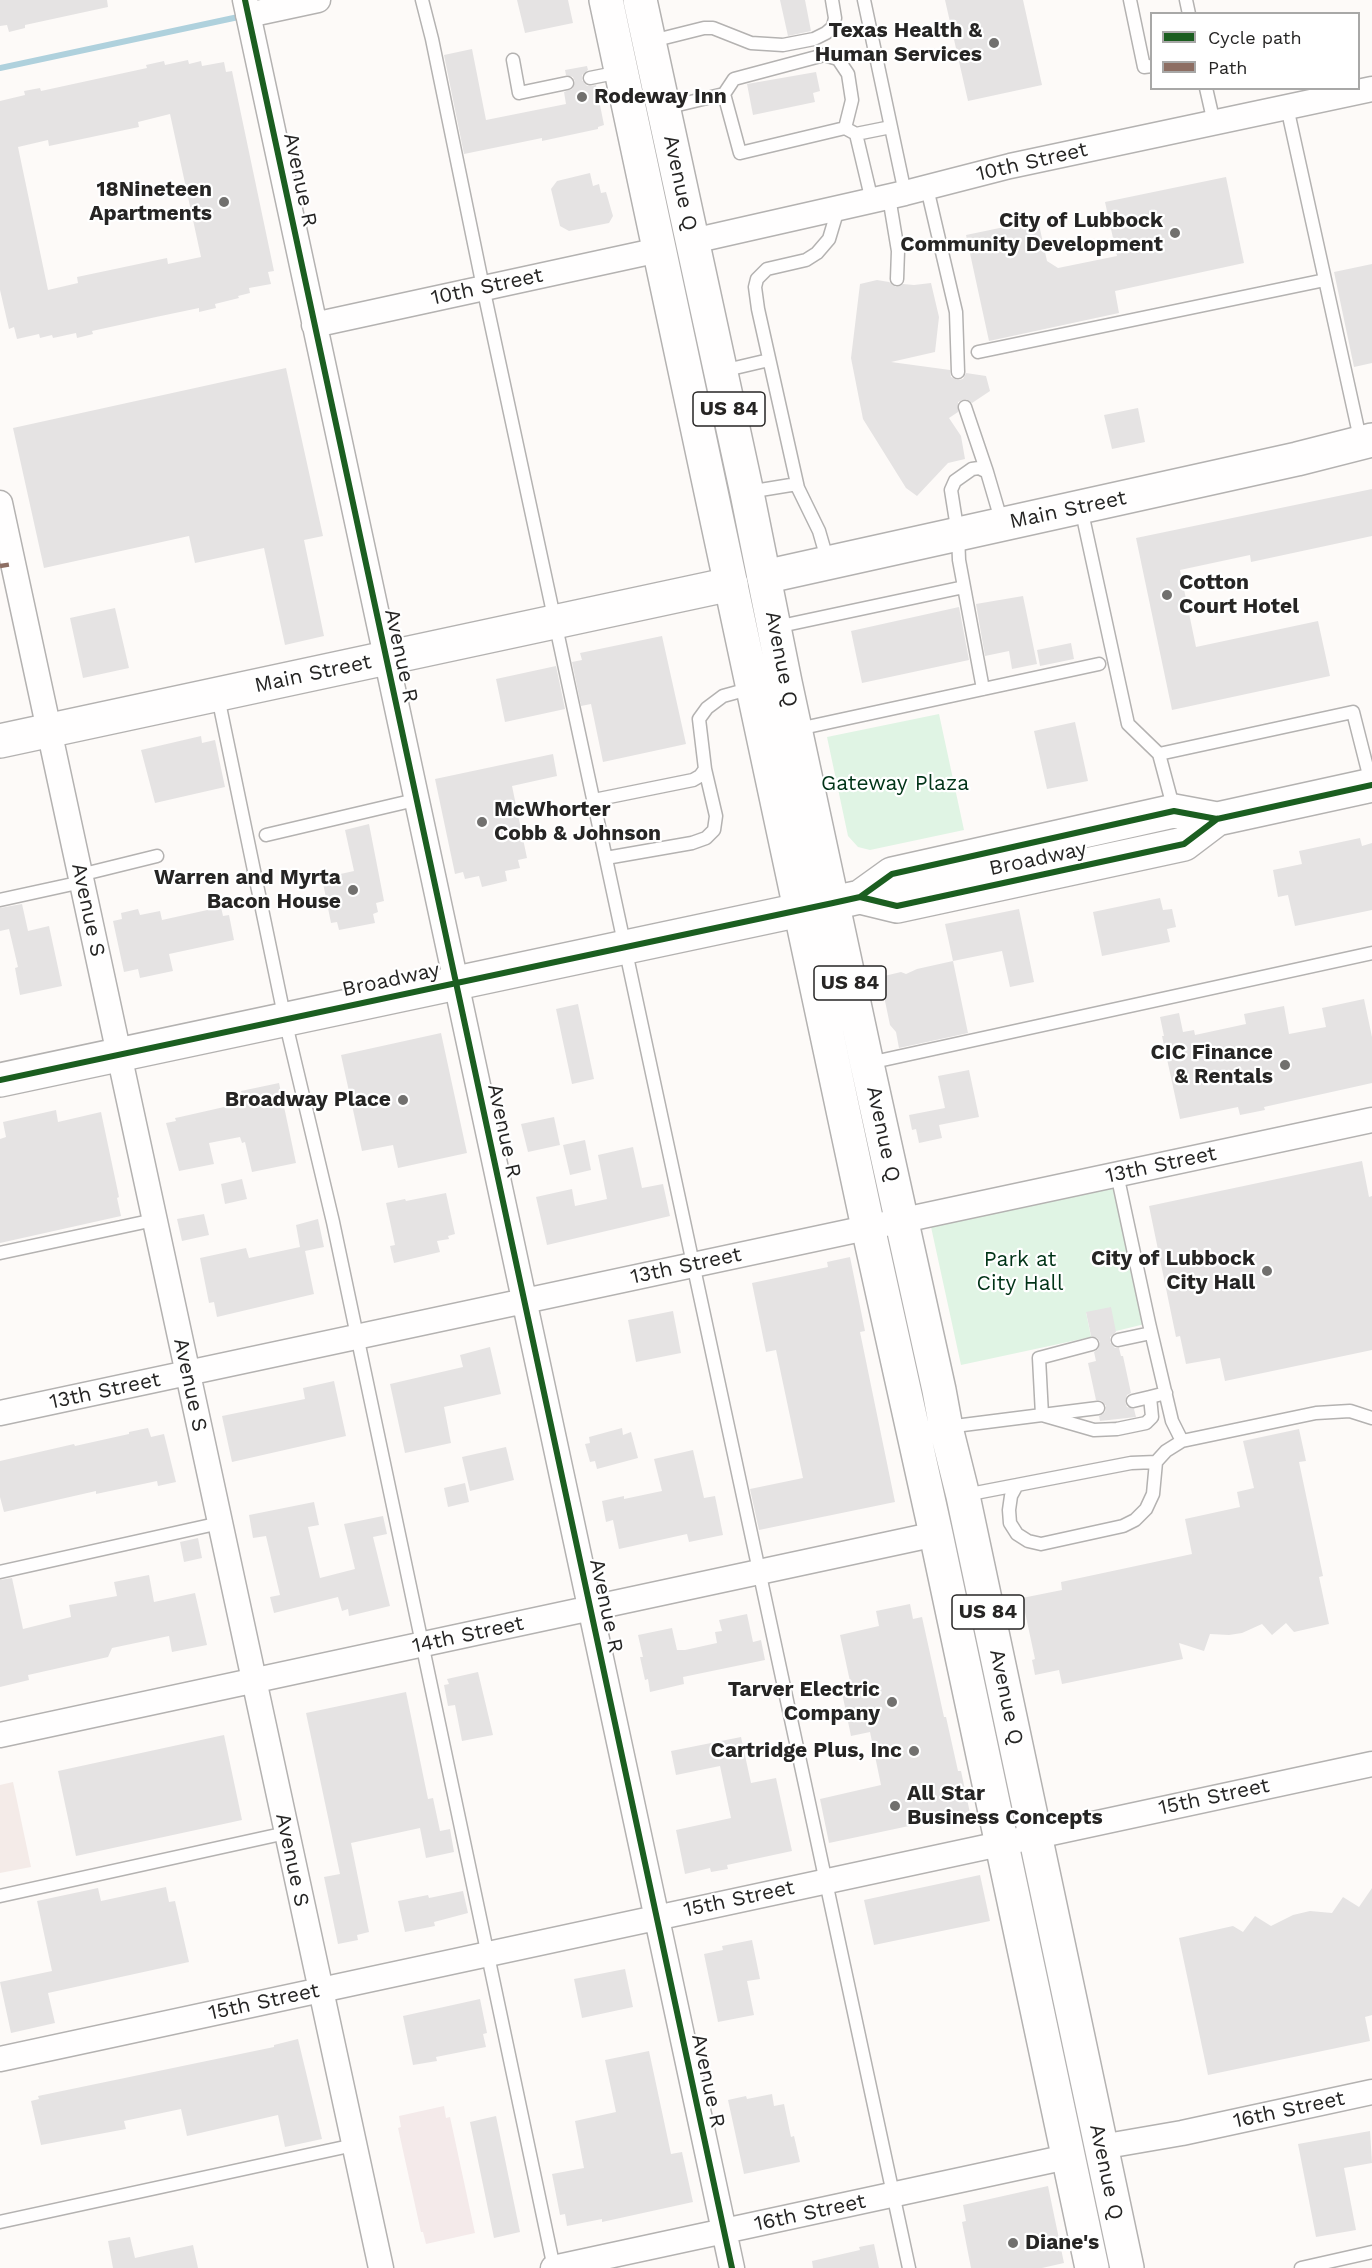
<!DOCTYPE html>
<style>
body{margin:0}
#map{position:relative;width:1372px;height:2268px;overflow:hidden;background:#fdfaf8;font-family:"Work Sans",sans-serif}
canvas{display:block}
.legend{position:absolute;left:1150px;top:12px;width:210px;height:78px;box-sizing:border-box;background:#fff;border:2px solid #a8a8a7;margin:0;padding:8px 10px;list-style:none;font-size:18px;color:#262524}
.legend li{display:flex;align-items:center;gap:12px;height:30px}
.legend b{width:30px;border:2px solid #a8a8a7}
</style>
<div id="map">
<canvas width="1372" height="2268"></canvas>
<ul class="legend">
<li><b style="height:8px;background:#1b5e20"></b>Cycle path</li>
<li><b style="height:8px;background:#8d6e63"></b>Path</li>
</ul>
</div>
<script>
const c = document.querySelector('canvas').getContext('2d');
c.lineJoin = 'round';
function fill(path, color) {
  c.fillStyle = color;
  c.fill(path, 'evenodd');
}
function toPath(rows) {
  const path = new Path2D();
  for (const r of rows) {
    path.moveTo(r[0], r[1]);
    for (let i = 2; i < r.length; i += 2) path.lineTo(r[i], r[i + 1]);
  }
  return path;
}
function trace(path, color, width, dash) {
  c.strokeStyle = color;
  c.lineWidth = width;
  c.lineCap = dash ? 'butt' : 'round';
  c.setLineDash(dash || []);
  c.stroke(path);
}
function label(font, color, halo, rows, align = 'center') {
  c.font = font + ' "Work Sans",sans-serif';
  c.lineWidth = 4.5;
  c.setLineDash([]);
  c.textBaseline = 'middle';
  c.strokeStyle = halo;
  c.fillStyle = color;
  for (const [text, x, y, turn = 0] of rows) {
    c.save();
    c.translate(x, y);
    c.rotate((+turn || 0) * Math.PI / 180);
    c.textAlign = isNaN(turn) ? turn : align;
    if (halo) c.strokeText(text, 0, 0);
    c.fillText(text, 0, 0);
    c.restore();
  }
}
fill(toPath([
 [444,2106,446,2118,450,2117,475,2233,426,2244,423,2232,421,2232,398,2128,401,2127,399,2116]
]), '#f4eaea');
fill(toPath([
 [13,1782,31,1867,0,1873,0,1785]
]), '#f4ebe8');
fill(toPath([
 [939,714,964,830,870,850,858,847,848,836,827,737],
 [1117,1174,1149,1323,1116,1331,1086,1312,1091,1337,961,1365,928,1213]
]), '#e0f4e4');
trace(toPath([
 [0,68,243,16]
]), '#afd1dd', 6);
fill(toPath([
 [0,0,107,0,108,7,25,25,25,28,9,32,7,25,0,26],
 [517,0,568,0,573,23,525,33],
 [780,0,805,0,811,31,788,36],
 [945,0,1023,0,1042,85,968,101],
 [472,49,486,120,566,104,564,92,572,89,575,82,573,77,566,75,565,70,587,66,588,70,582,75,582,80,587,86,596,85,604,125,598,127,598,129,542,141,542,138,464,154,444,55],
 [188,60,189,64,201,61,202,66,224,62,226,72,232,71,274,271,268,272,271,284,249,288,250,293,238,296,239,298,215,304,216,308,199,312,199,308,156,317,92,331,93,334,77,338,76,333,53,338,52,335,40,338,39,334,17,339,14,327,9,329,0,290,0,101,25,95,24,91,40,88,41,91,147,68,146,65,164,61,165,65],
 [170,114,201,257,168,264,167,258,77,277,78,283,48,290,18,147,48,140,49,146,139,127,138,122],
 [816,72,820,91,813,93,815,102,753,115,747,84],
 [590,173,593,186,599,184,601,193,606,192,613,216,609,223,569,231,560,226,551,189,557,181],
 [1226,177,1244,263,1115,291,1119,313,989,341,966,235,1038,220,1047,261,1058,268,1117,256,1105,202],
 [1372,264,1372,363,1354,367,1334,272],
 [877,280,889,282,896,287,903,284,914,285,931,283,939,317,935,352,891,362,950,370,951,377,958,380,963,379,966,373,986,376,990,391,972,403,966,399,958,402,958,412,949,418,961,436,965,459,948,463,917,496,906,488,863,419,851,358,860,284],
 [286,368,323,536,304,540,324,636,285,645,264,548,195,563,189,536,44,568,13,428],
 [1138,408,1145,442,1112,449,1104,415],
 [1372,489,1372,536,1251,562,1250,555,1180,570,1196,647,1318,621,1330,676,1172,710,1136,538],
 [1023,596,1037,664,1012,669,1009,651,985,656,976,604],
 [959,607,969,660,862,683,851,631],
 [115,608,129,668,83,678,70,618],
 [662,636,686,744,603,762,591,704,581,706,572,662,582,660,580,653],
 [1071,643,1074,659,1040,666,1037,650],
 [556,666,565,709,505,722,496,679],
 [1075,722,1088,781,1047,789,1034,731],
 [201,736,202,743,215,740,225,787,155,803,141,750],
 [553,754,557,776,512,786,527,858,518,860,520,868,505,871,507,881,482,887,479,876,465,879,463,872,455,874,435,779],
 [369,824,384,901,376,903,378,912,373,914,375,923,339,930,337,922,331,923,322,878,354,871,345,830],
 [1360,838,1362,846,1372,843,1372,910,1295,926,1288,895,1278,897,1273,870,1302,864,1299,851],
 [1160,898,1163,910,1172,909,1176,927,1167,929,1170,942,1102,956,1093,912],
 [22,904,28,931,49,926,62,986,20,995,15,968,18,967,9,929,0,931,0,908],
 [221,907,223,916,229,915,234,940,169,954,173,971,140,978,138,969,124,972,113,921,122,919,121,913,138,909,140,915,160,911,162,920],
 [1019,909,1034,982,1010,987,1002,951,953,961,945,924],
 [953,961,968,1033,899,1048,896,1032,890,1025,880,977,901,972,906,974,917,969],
 [1364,999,1372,1037,1372,1083,1264,1107,1265,1110,1240,1115,1238,1107,1180,1119,1162,1036,1164,1036,1160,1017,1179,1013,1183,1032,1194,1030,1195,1035,1246,1024,1244,1014,1284,1006,1289,1034,1326,1027,1322,1008],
 [578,1004,594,1079,572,1084,556,1009],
 [441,1033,467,1153,398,1168,393,1145,362,1151,341,1055],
 [969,1070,979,1117,939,1125,942,1138,919,1143,916,1129,912,1130,909,1115,945,1108,938,1076],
 [279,1083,296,1163,252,1172,245,1142,242,1143,240,1137,209,1143,214,1164,179,1171,166,1123,176,1121,175,1118,180,1117,233,1105,232,1100,243,1098,241,1091],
 [56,1110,58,1122,101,1112,119,1197,117,1198,121,1216,0,1243,0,1139,6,1137,3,1122],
 [554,1117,560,1145,528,1152,521,1124],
 [585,1140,591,1170,570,1175,563,1145],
 [633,1147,642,1188,663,1184,670,1216,547,1245,536,1197,572,1189,575,1206,607,1199,598,1155],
 [1362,1161,1369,1197,1372,1196,1372,1350,1225,1381,1220,1358,1186,1364,1180,1336,1176,1337,1149,1206],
 [242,1179,247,1199,225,1204,221,1184],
 [446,1193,455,1234,448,1236,449,1239,437,1241,440,1252,394,1263,390,1246,395,1245,386,1203,405,1199,406,1201],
 [204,1214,209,1235,182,1241,177,1219],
 [318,1219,324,1247,305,1251,314,1294,217,1317,214,1302,209,1303,200,1258,246,1248,249,1258,300,1247,296,1225],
 [850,1257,865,1331,860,1332,895,1502,759,1530,750,1489,803,1478,776,1350,766,1352,752,1283,828,1267,827,1262],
 [1111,1307,1116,1332,1110,1337,1110,1342,1115,1348,1119,1348,1121,1356,1123,1356,1131,1393,1127,1395,1125,1402,1127,1407,1134,1409,1136,1417,1100,1421,1099,1416,1105,1412,1106,1406,1102,1401,1096,1400,1088,1363,1096,1361,1094,1352,1098,1349,1100,1342,1097,1338,1091,1336,1086,1312],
 [673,1311,681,1353,636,1362,628,1320],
 [490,1347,501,1394,444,1407,451,1443,405,1453,390,1384,463,1367,460,1355],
 [334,1381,346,1436,232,1462,222,1416,305,1399,303,1388],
 [148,1428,151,1437,164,1434,176,1482,158,1486,157,1481,96,1494,96,1491,4,1512,0,1497,0,1461,74,1444,75,1446,129,1434,129,1432],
 [622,1428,623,1435,631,1432,638,1458,597,1469,595,1461,590,1462,585,1444,590,1443,589,1437],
 [1299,1429,1306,1461,1299,1462,1323,1576,1319,1577,1329,1624,1294,1632,1286,1623,1272,1635,1262,1624,1242,1633,1229,1635,1210,1634,1204,1651,1179,1643,1183,1659,1062,1684,1059,1670,1035,1675,1032,1660,1035,1659,1022,1598,1062,1590,1061,1582,1192,1554,1185,1519,1240,1507,1237,1492,1254,1488,1243,1441],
 [506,1447,514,1480,470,1491,462,1457],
 [693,1450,704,1498,715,1496,723,1535,689,1542,687,1534,619,1549,613,1520,606,1522,602,1501,624,1496,624,1499,662,1491,654,1459],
 [465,1483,469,1502,448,1507,444,1488],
 [314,1502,319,1525,308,1527,320,1578,355,1569,344,1524,383,1516,387,1534,373,1537,390,1606,349,1616,348,1609,342,1611,338,1597,274,1613,270,1597,280,1595,266,1536,253,1538,249,1515],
 [198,1538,202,1558,184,1562,180,1542],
 [149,1575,154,1602,195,1593,207,1645,172,1652,169,1636,112,1648,108,1657,28,1675,29,1680,0,1687,0,1580,12,1578,23,1629,71,1617,69,1605,117,1596,114,1582],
 [910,1604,913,1619,922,1617,944,1717,946,1717,958,1771,961,1771,970,1813,829,1843,820,1799,881,1785,870,1732,851,1736,841,1688,851,1686,840,1635,879,1626,876,1611],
 [747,1614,753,1642,761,1640,765,1660,683,1677,684,1684,650,1692,648,1679,645,1680,640,1657,643,1657,638,1635,672,1628,677,1650,685,1650,717,1643,715,1632,722,1631,719,1620],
 [478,1672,493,1735,462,1741,455,1705,448,1706,444,1685,449,1684,447,1679],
 [406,1692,428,1799,433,1798,440,1831,450,1829,454,1852,426,1858,420,1828,351,1843,369,1932,357,1935,358,1940,338,1944,324,1877,340,1874,306,1713],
 [224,1735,242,1820,76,1856,58,1771],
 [741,1737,751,1783,776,1778,792,1851,727,1865,728,1869,711,1872,710,1868,685,1874,676,1830,731,1818,720,1766,676,1775,671,1751],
 [980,1875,990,1921,874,1945,864,1900],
 [166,1887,169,1902,175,1901,189,1962,48,1993,55,2023,11,2033,0,1982,52,1971,37,1901,98,1888,101,1901],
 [1372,1888,1372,2015,1365,2017,1370,2041,1208,2075,1179,1938,1233,1926,1243,1932,1255,1916,1271,1926,1293,1915,1310,1911,1332,1913,1343,1897,1359,1907],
 [463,1891,468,1913,434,1922,435,1926,405,1932,398,1901,428,1895,429,1898],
 [752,1940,760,1979,747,1981,754,2015,718,2022,704,1954,723,1950,722,1946],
 [625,1969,633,2007,582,2018,574,1979],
 [480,1999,487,2033,483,2034,486,2047,436,2057,437,2061,413,2065,403,2016],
 [298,2039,322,2139,285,2147,278,2115,187,2136,181,2109,124,2121,126,2129,41,2145,31,2101,39,2099,38,2096,274,2047,274,2045],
 [649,2051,671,2154,682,2152,693,2202,602,2222,602,2219,567,2226,565,2214,560,2215,552,2174,584,2168,575,2121,616,2112,605,2060],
 [772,2094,774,2106,784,2104,791,2137,794,2136,800,2162,744,2174,728,2100,746,2096,747,2099],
 [496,2116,520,2232,494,2238,470,2122],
 [1370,2131,1372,2163,1344,2168,1356,2230,1316,2237,1298,2144],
 [1048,2186,1064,2263,1042,2268,971,2268,962,2222,966,2221,963,2205],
 [130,2237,135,2258,193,2245,198,2268,113,2268,108,2241],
 [874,2244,879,2268,813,2268,812,2261,860,2250,859,2247]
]), '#e5e3e3');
const lane = toPath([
 [422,0,432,39,483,287,909,2268],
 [864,0,905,193],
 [1130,0,1144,67,1152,66],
 [1186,0,1189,14],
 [652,41,704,28,713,28,751,43,783,45,814,39,826,33,833,27,835,18,832,0],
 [513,60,519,93,567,83],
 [590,78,620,72],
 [1206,88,1214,123],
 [724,94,734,79,824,55,838,59,848,74,852,100,845,128],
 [1287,107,1361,443],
 [665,108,724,94,740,153,845,128,856,134,872,201],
 [856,134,891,127],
 [927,188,956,312,958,372],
 [889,197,898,251,897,279],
 [978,352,1325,280],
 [722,371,769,360],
 [965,407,987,472],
 [748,492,797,484],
 [1081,508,1128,724,1159,754,1174,810],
 [828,562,819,531,798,488,758,309,755,287,757,279,767,269,806,260,817,253,829,239,838,209],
 [776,627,964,587],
 [983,689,959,560,958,534,951,490,955,481,972,469,979,468,987,472,1002,523],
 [218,697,285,1020,333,1222,554,2268],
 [798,729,1099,664],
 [1159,754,1353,712,1371,783],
 [594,800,693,780,700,776,705,769,699,719,707,708,723,696,752,688],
 [266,835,415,800],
 [606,858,692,843,706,838,714,830,716,816,705,769],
 [80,875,157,856],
 [0,900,82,882],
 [869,1063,1372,953],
 [1117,1174,1149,1323,1172,1421,1182,1441],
 [0,1253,154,1220],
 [1118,1340,1151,1333],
 [1092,1344,1039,1358,1042,1415,1098,1408],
 [1133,1401,1150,1397],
 [947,1427,1042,1415,1094,1430,1117,1429,1146,1423,1152,1417,1150,1397,1166,1393],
 [1156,1462,1131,1463,1017,1485,1011,1496,1009,1510,1010,1523,1017,1534,1028,1541,1041,1544,1123,1526,1135,1520,1146,1509,1153,1494,1156,1462,1166,1451,1182,1441,1316,1413,1350,1411,1372,1418],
 [965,1495,1017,1485],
 [0,1572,220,1523],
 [0,1896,286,1833],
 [0,2222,354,2145],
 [1301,2268,1372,2252]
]);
const street = toPath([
 [245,0,732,2268],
 [248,15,318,0],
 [693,241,905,193,1010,166,1372,89],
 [314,325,659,250],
 [0,503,381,2268],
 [0,1413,1372,1120],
 [0,1735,936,1534],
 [0,2059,1372,1764],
 [1101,2147,1182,2133,1372,2092],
 [553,2268,1067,2157]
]);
const secondary = toPath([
 [764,577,1297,459,1372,440],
 [0,741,731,584],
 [860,897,897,906,1184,844,1217,819],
 [0,1080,833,903,860,897,892,874,1174,811,1217,819,1372,785]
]);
const highway = toPath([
 [606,0,868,1227,936,1534,1092,2268],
 [640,0,747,493,785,682,867,1064,939,1390,946,1428,963,1496,1127,2268]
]);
trace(lane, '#b4b2b1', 15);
trace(street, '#b4b2b1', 27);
trace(secondary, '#b4b2b1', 36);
trace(highway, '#b4b2b1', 36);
trace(lane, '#fffefe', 12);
trace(street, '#fffefe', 24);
trace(secondary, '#fffefe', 33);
trace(highway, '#fffefe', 33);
trace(toPath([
 [0,566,13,564]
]), '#8d6e63', 4.5, [9, 4.5]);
trace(toPath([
 [245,0,732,2268],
 [860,897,897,906,1184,844,1217,819],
 [0,1080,833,903,860,897,892,874,1174,811,1217,819,1372,785]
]), '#1b5e20', 6);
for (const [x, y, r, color] of [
 [994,43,6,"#71706e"],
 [582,97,6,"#71706e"],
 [224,202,6,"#71706e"],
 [1175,233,6,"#71706e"],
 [1167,595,6,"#71706e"],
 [482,822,6,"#71706e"],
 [353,890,6,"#71706e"],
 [1285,1065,6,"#71706e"],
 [403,1100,6,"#71706e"],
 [1267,1271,6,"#71706e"],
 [892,1702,6,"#71706e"],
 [914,1751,6,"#71706e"],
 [895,1806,6,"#71706e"],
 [1013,2243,6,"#71706e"]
]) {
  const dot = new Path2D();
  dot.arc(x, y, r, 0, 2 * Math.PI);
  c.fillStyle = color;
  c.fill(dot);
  trace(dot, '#fff', 2);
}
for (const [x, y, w] of [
 [729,409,72],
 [850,983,72],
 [988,1612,72]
]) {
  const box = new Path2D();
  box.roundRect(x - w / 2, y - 17, w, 34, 4.5);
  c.fillStyle = '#fff';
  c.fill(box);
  trace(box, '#262524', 1.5);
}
label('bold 20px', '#262524', null, [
 ["US 84",729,409],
 ["US 84",850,983],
 ["US 84",988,1612]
]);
label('bold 21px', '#262524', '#fff', [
 ["Texas Health &",982,31],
 ["Human Services",982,55],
 ["Rodeway Inn",594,97,"left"],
 ["18Nineteen",212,190],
 ["Apartments",212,214],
 ["City of Lubbock",1163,221],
 ["Community Development",1163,245],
 ["Cotton",1179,583,"left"],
 ["Court Hotel",1179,607,"left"],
 ["McWhorter",494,810,"left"],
 ["Cobb & Johnson",494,834,"left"],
 ["Warren and Myrta",341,878],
 ["Bacon House",341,902],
 ["CIC Finance",1273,1053],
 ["& Rentals",1273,1077],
 ["Broadway Place",391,1100],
 ["City of Lubbock",1255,1259],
 ["City Hall",1255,1283],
 ["Tarver Electric",880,1690],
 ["Company",880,1714],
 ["Cartridge Plus, Inc",902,1751],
 ["All Star",907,1794,"left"],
 ["Business Concepts",907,1818,"left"],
 ["Diane's",1025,2243,"left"]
], 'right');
label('21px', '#262524', '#fff', [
 ["10th Street",1032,162,-13],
 ["Avenue R",300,180,78],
 ["Avenue Q",680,183,78],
 ["10th Street",487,287,-12],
 ["Main Street",1068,510,-12],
 ["Avenue R",401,656,78],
 ["Avenue Q",781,659,79],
 ["Main Street",313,674,-12],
 ["Broadway",1038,859,-12],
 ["Avenue S",88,910,78],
 ["Broadway",391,980,-12],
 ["Avenue R",504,1131,78],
 ["Avenue Q",883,1134,78],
 ["13th Street",1161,1165,-12],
 ["13th Street",686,1266,-12],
 ["Avenue S",190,1385,78],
 ["13th Street",105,1391,-12],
 ["Avenue R",606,1606,78],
 ["14th Street",468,1635,-12],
 ["Avenue Q",1006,1697,78],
 ["15th Street",1214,1797,-12],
 ["Avenue S",292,1860,78],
 ["15th Street",739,1899,-12],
 ["15th Street",264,2002,-12],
 ["Avenue R",708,2081,78],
 ["16th Street",1289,2110,-12],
 ["Avenue Q",1106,2172,78],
 ["16th Street",810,2213,-12]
]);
label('21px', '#003317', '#fff', [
 ["Gateway Plaza",895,784],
 ["Park at",1020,1260],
 ["City Hall",1020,1284]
]);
</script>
